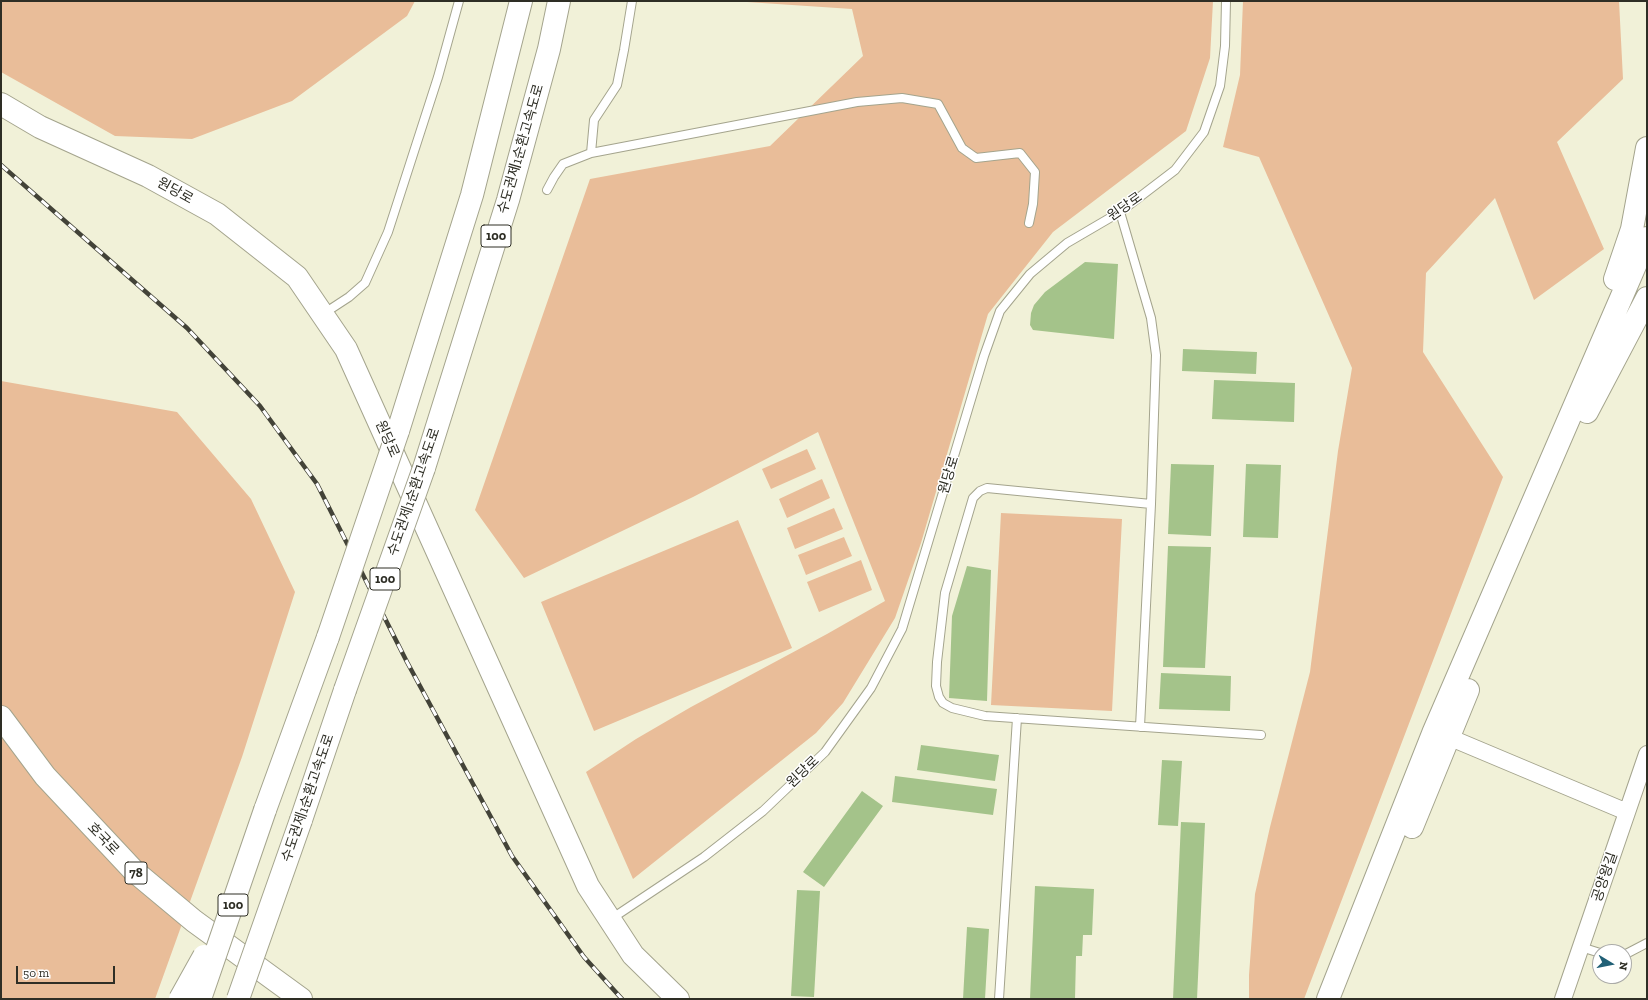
<!DOCTYPE html>
<meta charset="utf-8">
<style>
body{margin:0}
#map{position:relative;width:1648px;height:1000px;overflow:hidden;background:#f1f1d8;font-family:"Zilla Slab",serif}
canvas{display:block}
.frame{position:absolute;inset:0;border:2px solid #2e2e25;pointer-events:none}
.north{position:absolute;left:1592px;top:944px;width:40px;height:40px;box-sizing:border-box;background:#fff;border:1px solid #ababa8;border-radius:50%;rotate:100deg;font-size:11px;font-weight:700;line-height:16px;text-align:center;color:#2e2e25}
.north::after{content:'';display:block;margin:auto;width:14px;height:18px;background:#216076;clip-path:polygon(50% 0,100% 100%,50% 72%,0 100%)}
.scale{position:absolute;left:16px;top:966px;width:99px;height:18px;box-sizing:border-box;border:2px solid #2e2e25;border-top:0;padding-left:5px;font-size:12px;line-height:14px;white-space:nowrap;color:#2e2e25;-webkit-text-stroke:3px #fff;paint-order:stroke}
</style>
<div id="map">
<canvas width="1648" height="1000"></canvas>
<div class="frame"></div>
<div class="north">N</div>
<div class="scale">50 m</div>
</div>
<script>
const c = document.querySelector('canvas').getContext('2d');
c.lineJoin = 'round';
function fill(path, color) {
  c.fillStyle = color;
  c.fill(path, 'evenodd');
}
function toPath(rows) {
  const path = new Path2D();
  for (const r of rows) {
    path.moveTo(r[0], r[1]);
    for (let i = 2; i < r.length; i += 2) path.lineTo(r[i], r[i + 1]);
  }
  return path;
}
function trace(path, color, width, dash) {
  c.strokeStyle = color;
  c.lineWidth = width;
  c.lineCap = dash ? 'butt' : 'round';
  c.setLineDash(dash || []);
  c.stroke(path);
}
function label(font, color, halo, rows, align = 'center') {
  c.font = font + ' "Zilla Slab","Noto Sans KR",serif';
  c.lineWidth = 3;
  c.setLineDash([]);
  c.textBaseline = 'middle';
  c.strokeStyle = halo;
  c.fillStyle = color;
  for (const [text, x, y, turn = 0] of rows) {
    c.save();
    c.translate(x, y);
    c.rotate((+turn || 0) * Math.PI / 180);
    c.textAlign = isNaN(turn) ? turn : align;
    if (halo) c.strokeText(text, 0, 0);
    c.fillText(text, 0, 0);
    c.restore();
  }
}
fill(toPath([
 [1,1,415,1,407,16,292,101,192,139,115,136,1,72],
 [732,1,1213,1,1210,58,1186,131,1053,232,988,314,921,543,895,618,843,703,816,733,633,879,586,772,636,739,691,707,827,634,885,601,818,432,693,497,524,578,475,510,590,179,770,146,863,56,852,9],
 [1243,1,1619,1,1623,79,1557,142,1604,249,1534,300,1495,198,1426,273,1423,352,1503,477,1304,999,1249,999,1249,975,1255,894,1270,827,1310,672,1338,451,1352,368,1259,157,1223,147,1240,75],
 [1,381,177,412,251,499,295,592,242,757,155,999,1,999],
 [807,449,816,469,771,489,762,469],
 [822,479,830,498,787,518,779,499],
 [834,508,843,529,795,549,787,528],
 [1001,513,1122,519,1112,711,991,705],
 [738,520,792,648,594,731,541,602],
 [844,537,852,556,806,575,798,555],
 [861,560,872,590,819,612,807,582]
]), '#e9bd99');
fill(toPath([
 [1085,262,1118,264,1114,339,1033,330,1030,325,1031,313,1034,305,1045,292],
 [1183,349,1257,352,1256,374,1182,371],
 [1214,380,1295,383,1294,422,1212,419],
 [1171,464,1214,465,1211,536,1168,534],
 [1246,464,1281,465,1278,538,1243,537],
 [1168,546,1211,547,1205,668,1163,667],
 [967,566,991,570,987,701,949,698,952,616],
 [1161,673,1231,676,1230,711,1159,709],
 [921,745,999,755,995,781,917,770],
 [1162,760,1182,761,1178,826,1158,825],
 [895,776,997,789,993,815,892,802],
 [862,791,883,806,824,887,803,872],
 [1181,822,1205,823,1197,999,1173,999],
 [1035,886,1094,889,1092,935,1083,935,1082,956,1076,956,1075,999,1030,999],
 [797,890,820,891,814,997,791,996],
 [967,927,989,929,985,999,963,999]
]), '#a4c38a');
const lane = toPath([
 [591,153,594,120,617,85,624,50,632,1],
 [547,190,554,177,563,164,591,153,857,102,902,98,938,104,962,148,976,158,1020,153,1035,172,1033,204,1029,223],
 [1120,212,1151,318,1156,355,1151,504,1140,727],
 [323,314,349,297,365,283,388,232,438,77,459,1],
 [1151,504,987,488,980,491,973,498,945,593,937,662,936,686,939,697,943,703,952,708,985,716,1261,735],
 [611,919,704,857,763,811,825,752,871,688,902,629,984,356,1000,311,1030,274,1067,243,1120,212,1175,170,1204,132,1220,86,1225,46,1226,1],
 [1581,947,1600,953],
 [1624,955,1647,943],
 [999,999,1017,718]
]);
const street = toPath([
 [1439,733,1627,812],
 [1563,999,1647,754]
]);
const secondary = toPath([
 [1,104,40,127,148,176,217,214,297,277,346,349,588,886,633,955,678,999]
]);
const primary = toPath([
 [1,717,45,776,134,871,194,921,301,999]
]);
const highway = toPath([
 [1615,279,1632,229,1647,148],
 [1587,412,1647,298],
 [398,431,472,195,521,1],
 [424,468,508,200,549,49,559,1],
 [265,810,328,637],
 [301,820,345,690],
 [1412,827,1468,690],
 [1328,999,1434,731,1647,238]
]);
trace(lane, '#a4a48d', 10);
trace(street, '#a4a48d', 18);
trace(secondary, '#a4a48d', 24);
trace(primary, '#a4a48d', 24);
trace(highway, '#a4a48d', 24);
trace(lane, '#fff', 8);
trace(street, '#fff', 16);
trace(secondary, '#fff', 22);
trace(primary, '#fff', 22);
trace(highway, '#fff', 22);
const rail = toPath([
 [1,165,187,328,260,406,317,484,407,662,512,856,584,957,622,999]
]);
trace(rail, '#434338', 4.5);
trace(rail, '#fff', 3, [9]);
const highwayBridge = toPath([
 [328,637,398,431],
 [345,690,424,468],
 [180,999,204,956],
 [200,999,265,810],
 [238,999,301,820]
]);
trace(highwayBridge, '#a4a48d', 24, []);
trace(highwayBridge, '#fff', 22);
for (const [x, y, w] of [
 [496,236,30],
 [385,579,30],
 [136,873,22],
 [233,905,30]
]) {
  const box = new Path2D();
  box.roundRect(x - w / 2, y - 11, w, 22, 3);
  c.fillStyle = '#fff';
  c.fill(box);
  trace(box, '#2e2e25', 1);
}
label('bold 13px', '#2e2e25', null, [
 ["100",496,236],
 ["100",385,579],
 ["78",136,873],
 ["100",233,905]
]);
label('14px', '#2e2e25', '#fff', [
 ["수도권제1순환고속도로",521,149,-74],
 ["원당로",175,191,29],
 ["원당로",1125,207,-35],
 ["원당로",387,439,66],
 ["원당로",949,475,-73],
 ["수도권제1순환고속도로",414,492,-71],
 ["원당로",803,772,-44],
 ["수도권제1순환고속도로",308,798,-71],
 ["호국로",103,839,46],
 ["공양왕길",1605,877,-71]
]);
</script>
